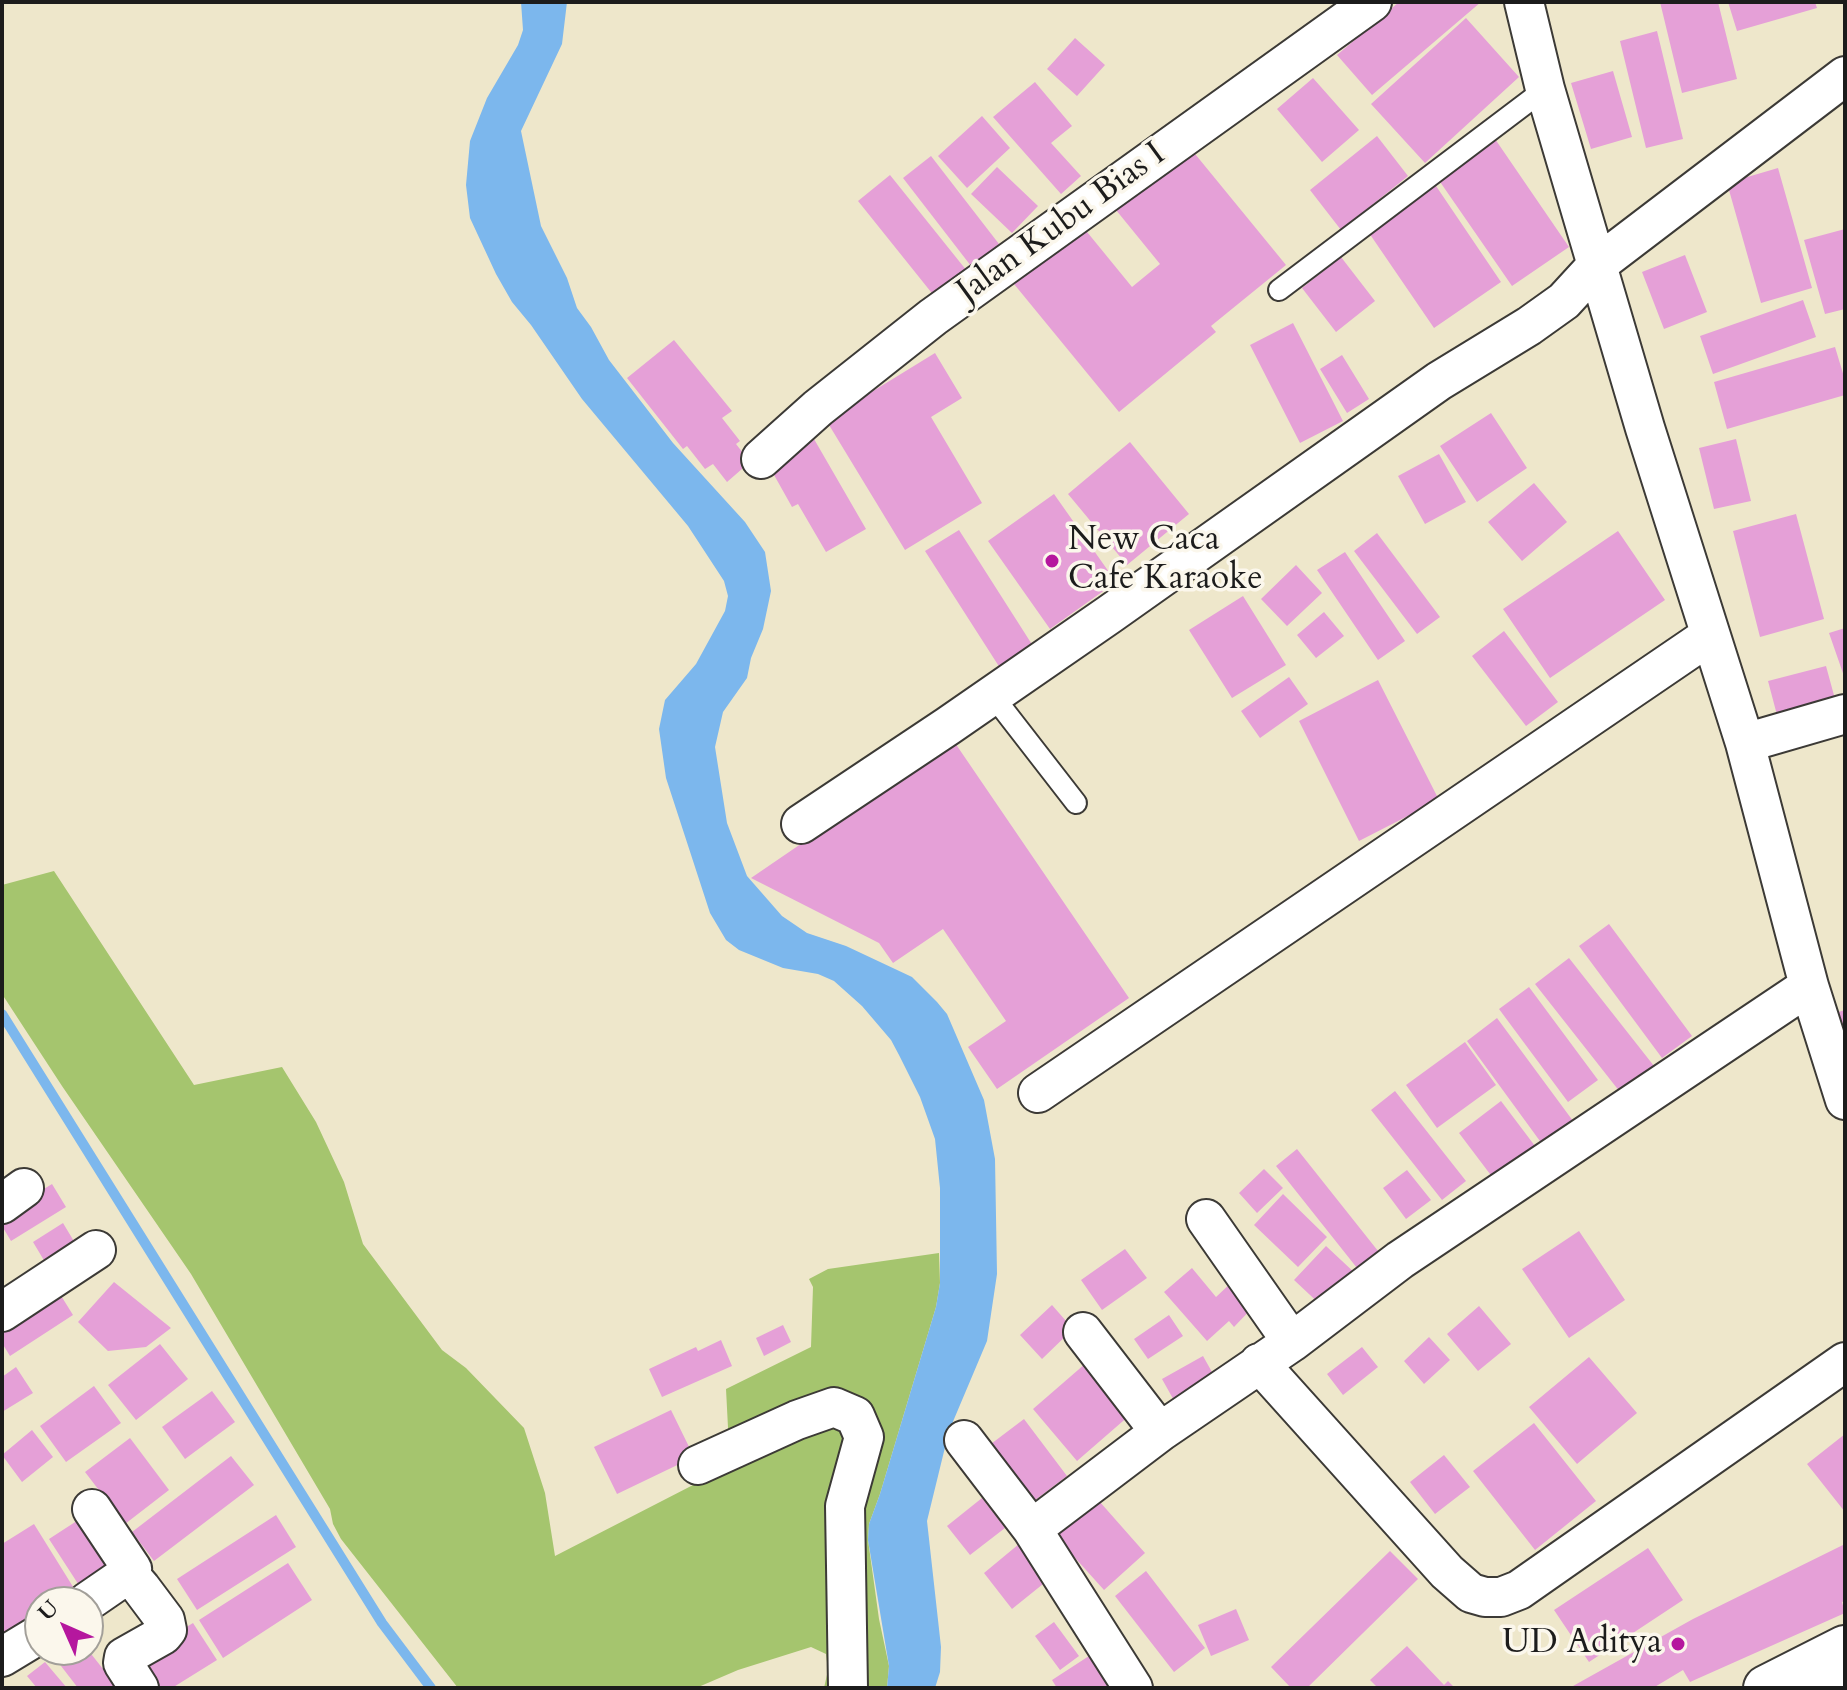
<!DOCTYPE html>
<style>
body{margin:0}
#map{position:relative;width:1847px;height:1690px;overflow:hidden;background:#eee7cb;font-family:Cardo,serif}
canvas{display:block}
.frame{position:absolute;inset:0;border:4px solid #1c1c1c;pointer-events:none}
.north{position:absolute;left:24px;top:1586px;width:80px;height:80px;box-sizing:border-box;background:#fbf7ec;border:2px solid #a29f99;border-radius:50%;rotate:315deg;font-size:22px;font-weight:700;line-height:32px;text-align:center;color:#1c1c1c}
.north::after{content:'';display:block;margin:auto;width:28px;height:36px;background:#b5179e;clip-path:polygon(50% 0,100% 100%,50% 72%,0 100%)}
</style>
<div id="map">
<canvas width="1847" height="1690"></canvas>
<div class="frame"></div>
<div class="north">U</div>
</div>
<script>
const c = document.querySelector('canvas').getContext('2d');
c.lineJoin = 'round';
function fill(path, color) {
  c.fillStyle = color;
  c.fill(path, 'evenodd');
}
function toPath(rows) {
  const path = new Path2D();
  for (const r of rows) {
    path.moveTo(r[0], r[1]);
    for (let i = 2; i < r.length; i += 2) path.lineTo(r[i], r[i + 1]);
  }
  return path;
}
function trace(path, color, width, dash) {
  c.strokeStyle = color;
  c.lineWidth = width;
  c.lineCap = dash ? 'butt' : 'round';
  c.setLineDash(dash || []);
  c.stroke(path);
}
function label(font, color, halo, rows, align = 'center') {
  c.font = font + ' Cardo,serif';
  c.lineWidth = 7;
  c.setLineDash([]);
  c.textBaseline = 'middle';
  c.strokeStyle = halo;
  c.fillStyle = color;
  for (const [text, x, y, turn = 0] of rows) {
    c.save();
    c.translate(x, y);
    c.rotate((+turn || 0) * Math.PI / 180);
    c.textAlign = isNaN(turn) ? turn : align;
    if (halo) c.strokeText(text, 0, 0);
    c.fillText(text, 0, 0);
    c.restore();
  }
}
fill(toPath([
 [54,871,194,1085,282,1067,316,1122,344,1182,363,1244,442,1350,466,1368,524,1428,545,1493,555,1556,730,1466,726,1389,811,1347,813,1287,809,1279,828,1269,939,1253,940,1283,936,1307,880,1494,869,1524,868,1540,879,1619,889,1666,887,1688,824,1688,828,1670,826,1654,811,1647,738,1670,696,1688,458,1688,341,1539,333,1524,330,1509,191,1274,62,1086,2,994,2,885]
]), '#a5c56e');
fill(toPath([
 [521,2,567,2,562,44,521,131,541,226,567,278,577,308,591,327,609,360,643,404,673,443,745,522,765,552,771,591,763,629,751,658,747,678,723,712,715,747,727,823,747,876,782,916,807,933,846,946,912,977,937,1002,947,1014,984,1100,995,1159,997,1274,987,1341,949,1431,927,1521,941,1647,940,1672,935,1688,887,1688,889,1666,868,1540,869,1524,880,1494,936,1307,940,1283,940,1188,935,1139,920,1097,899,1055,891,1040,862,1006,834,981,818,974,783,968,739,950,726,940,710,913,666,778,659,729,665,700,696,664,725,611,728,596,724,581,688,526,582,399,531,325,512,302,496,274,470,218,466,185,470,141,487,98,518,45,523,30]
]), '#7cb7ed');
trace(toPath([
 [2,1014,382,1623,431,1688]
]), '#7cb7ed', 10);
fill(toPath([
 [1399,2,1481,2,1372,95,1337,55],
 [1660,2,1718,2,1737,79,1682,93],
 [1728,2,1815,2,1817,8,1737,31],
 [1466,18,1519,77,1425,163,1371,104],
 [1657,31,1683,139,1646,148,1620,41],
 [1075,38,1105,65,1077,96,1047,69],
 [1613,71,1632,137,1591,149,1571,83],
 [1313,78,1359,130,1322,162,1277,109],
 [1035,82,1072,126,1051,143,1081,176,1061,194,993,117],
 [982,116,1010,148,967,188,938,156],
 [1377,136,1408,176,1341,230,1310,190],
 [1493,136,1569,247,1512,286,1436,176],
 [1191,149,1286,265,1211,326,1216,332,1119,412,1014,284,1083,227,1132,287,1160,264,1116,210],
 [931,156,999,244,971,266,903,178],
 [997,167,1038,206,1012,233,971,194],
 [1778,168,1812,288,1761,303,1727,183],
 [890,175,967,271,935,297,858,201],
 [1434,183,1501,282,1434,328,1367,230],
 [1845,229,1845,309,1825,314,1804,240],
 [1685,255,1707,312,1664,329,1642,272],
 [1341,257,1375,301,1336,332,1302,288],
 [1803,300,1816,337,1713,374,1700,336],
 [1293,323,1343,421,1300,443,1250,345],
 [674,340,732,411,722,418,740,441,736,444,750,462,727,482,713,464,705,469,687,446,683,449,627,378],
 [1835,347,1845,380,1845,395,1727,429,1714,382],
 [935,353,962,398,931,417,982,503,905,550,826,420],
 [1342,355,1369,399,1347,413,1320,369],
 [1491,413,1527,468,1477,502,1440,446],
 [814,439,866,529,826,552,798,504,792,507,769,466],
 [1736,439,1751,501,1714,509,1699,448],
 [1130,442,1189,514,1127,565,1068,494],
 [1439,454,1466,502,1425,524,1398,476],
 [1534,483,1567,522,1522,561,1488,522],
 [1054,494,1116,582,1050,629,988,541],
 [1796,514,1824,619,1760,637,1733,531],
 [959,530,1033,646,1000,668,925,551],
 [1618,531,1665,600,1550,678,1503,609],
 [1377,533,1440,617,1417,634,1354,551],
 [1345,552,1405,641,1378,660,1317,570],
 [1296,565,1322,593,1287,626,1261,599],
 [1243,596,1286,665,1232,698,1189,630],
 [1324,612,1344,636,1316,658,1297,635],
 [1845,628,1845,679,1829,633],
 [1504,631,1558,702,1526,726,1472,656],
 [1826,666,1835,699,1777,715,1768,681],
 [1289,677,1308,704,1260,738,1241,711],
 [1378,680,1439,800,1359,841,1299,721],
 [953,740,1129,998,997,1089,968,1047,1006,1021,943,929,893,963,879,943,751,878],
 [1609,924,1692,1036,1662,1058,1579,946],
 [1569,958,1654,1066,1620,1092,1535,984],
 [1529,987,1598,1080,1568,1102,1499,1009],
 [1845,1010,1845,1042,1835,1013],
 [1497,1018,1576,1125,1545,1148,1467,1041],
 [1465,1042,1496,1085,1437,1128,1406,1085],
 [1395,1091,1466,1181,1442,1200,1371,1110],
 [1501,1101,1535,1146,1493,1178,1459,1133],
 [1297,1149,1382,1256,1361,1273,1276,1166],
 [1264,1169,1283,1188,1257,1213,1239,1193],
 [1407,1170,1431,1200,1406,1219,1383,1188],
 [52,1184,66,1207,11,1241,2,1226,2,1215],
 [1283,1194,1327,1237,1298,1267,1254,1225],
 [63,1223,78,1248,48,1267,33,1242],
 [1579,1231,1625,1300,1569,1338,1522,1269],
 [1326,1246,1357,1275,1325,1309,1294,1280],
 [1125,1249,1147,1278,1102,1310,1081,1280],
 [1192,1268,1216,1297,1232,1282,1255,1305,1234,1327,1229,1321,1207,1341,1164,1292],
 [114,1282,171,1328,146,1347,108,1351,78,1322],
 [55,1286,73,1315,10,1356,2,1343,2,1320],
 [1052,1305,1073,1329,1042,1359,1020,1335],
 [1479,1306,1511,1344,1478,1371,1447,1334],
 [1169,1315,1183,1336,1148,1359,1134,1339],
 [783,1325,791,1342,764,1356,756,1338],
 [1429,1337,1450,1360,1424,1384,1404,1361],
 [721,1340,732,1366,662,1397,649,1369,696,1347,698,1351],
 [160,1344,188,1379,136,1420,108,1385],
 [1362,1347,1378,1367,1343,1395,1327,1374],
 [1203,1356,1217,1381,1176,1404,1162,1379],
 [1093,1357,1138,1408,1077,1461,1033,1409],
 [1589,1357,1637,1413,1577,1464,1529,1407],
 [16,1367,33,1393,2,1412,2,1377],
 [94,1386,121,1423,66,1462,40,1426],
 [212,1391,235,1422,185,1459,162,1427],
 [671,1410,694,1457,617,1494,594,1447],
 [1024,1419,1067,1476,1026,1507,983,1450],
 [1534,1423,1596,1501,1535,1550,1473,1471],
 [32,1430,53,1457,22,1482,2,1455],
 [1845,1434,1845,1512,1807,1464],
 [130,1438,169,1490,125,1524,85,1472],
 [1444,1455,1470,1487,1435,1514,1410,1482],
 [231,1456,254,1485,154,1561,132,1532],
 [1092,1493,1145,1553,1104,1590,1050,1530],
 [982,1498,1005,1528,970,1555,947,1526],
 [89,1513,124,1567,84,1593,49,1539],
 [276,1515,296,1547,197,1610,177,1579],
 [34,1524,80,1598,75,1602,40,1602,40,1624,2,1648,2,1544],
 [1019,1544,1048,1580,1012,1609,984,1573],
 [1845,1544,1845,1601,1842,1602,1845,1613,1690,1682,1683,1670,1653,1688,1574,1688,1573,1686,1693,1619],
 [1648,1548,1683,1600,1589,1662,1554,1610],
 [1390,1551,1418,1579,1307,1688,1291,1688,1271,1667],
 [288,1563,312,1600,223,1658,199,1620],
 [1146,1571,1205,1648,1174,1672,1115,1596],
 [1236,1609,1249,1640,1211,1656,1198,1625],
 [1054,1622,1079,1656,1060,1670,1035,1636],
 [193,1623,217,1660,172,1688,145,1688,129,1662],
 [1407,1646,1444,1685,1448,1681,1455,1688,1378,1688,1370,1680],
 [55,1650,88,1650,118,1688,78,1688,51,1653],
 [1089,1656,1109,1688,1057,1688,1052,1680],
 [45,1662,67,1688,37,1688,27,1676]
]), '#e5a0d7');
const service = toPath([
 [1279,290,1545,89],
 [993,696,1076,803]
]);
const minor = toPath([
 [1524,2,1545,89,1645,428,1745,743,1809,986,1845,1100],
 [761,459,818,408,933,317,1372,2],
 [1745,743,1845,714],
 [801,824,948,726,1110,614,1439,381,1529,326,1564,301,1597,265,1845,76],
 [1038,1093,1709,636],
 [2,1204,24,1188],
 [1206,1219,1292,1342],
 [2,1312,96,1250],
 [1083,1332,1160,1432],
 [1259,1363,1447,1572,1471,1593,1485,1597,1501,1597,1519,1590,1845,1362],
 [964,1440,1032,1529,1133,1688],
 [698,1465,797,1420,834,1407,855,1416,864,1437,845,1506,848,1688],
 [92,1509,132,1569,128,1578],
 [1032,1529,1160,1432,1292,1342,1400,1260,1809,986],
 [128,1578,135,1581,141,1588,165,1620,167,1630,163,1635,124,1657,123,1663,139,1688],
 [87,1602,119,1580,128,1578],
 [2,1657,40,1634],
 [1817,1661,1830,1688]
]);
const secondary = toPath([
 [1766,1688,1845,1648]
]);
trace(service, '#3c3a36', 24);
trace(minor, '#3c3a36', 42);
trace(secondary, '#3c3a36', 48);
trace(service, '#fff', 20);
trace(minor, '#fff', 38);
trace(secondary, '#fff', 44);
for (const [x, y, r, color] of [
 [1052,561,8,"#b5179e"],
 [1678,1644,8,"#b5179e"]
]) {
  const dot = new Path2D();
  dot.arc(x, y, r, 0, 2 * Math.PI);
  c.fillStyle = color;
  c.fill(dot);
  trace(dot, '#fbf7ec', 3);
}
label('34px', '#1c1c1c', '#fbf7ec', [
 ["Jalan Kubu Bias I",1062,224,-36]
]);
label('34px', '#1c1c1c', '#fbf7ec', [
 ["New Caca",1068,541],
 ["Cafe Karaoke",1068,580],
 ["UD Aditya",1662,1644,"right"]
], 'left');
</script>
